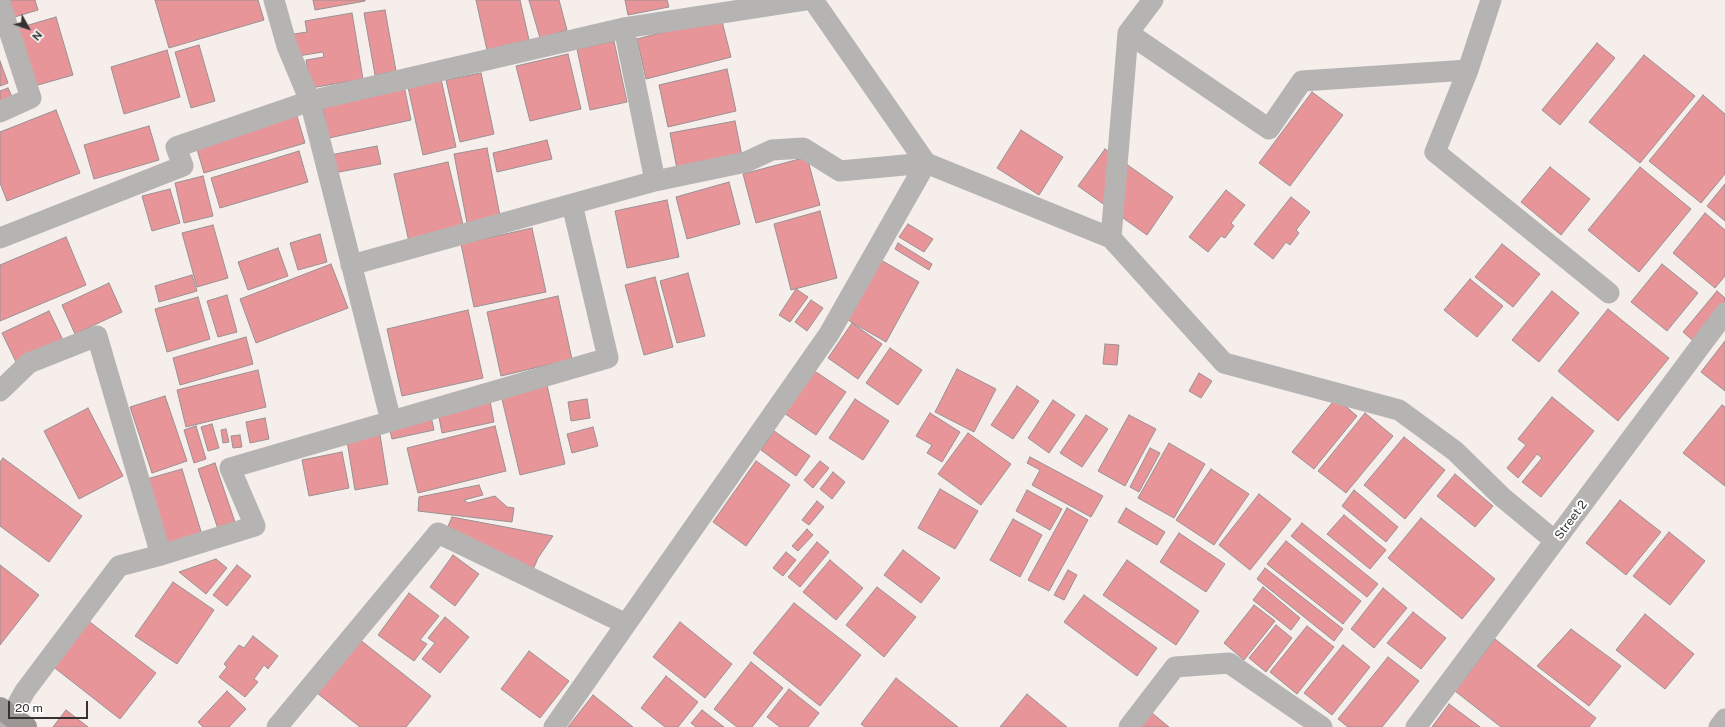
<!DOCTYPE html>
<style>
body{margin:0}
#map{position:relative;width:1725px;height:727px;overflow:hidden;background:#f5eeeb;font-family:"Public Sans",sans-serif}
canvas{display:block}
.north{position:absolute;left:8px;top:8px;width:40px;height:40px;-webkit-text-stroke:3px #fff;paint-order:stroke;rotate:130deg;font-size:11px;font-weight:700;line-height:16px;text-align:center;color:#353231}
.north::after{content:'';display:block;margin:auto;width:14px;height:18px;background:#353231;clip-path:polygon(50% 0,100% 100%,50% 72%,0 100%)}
.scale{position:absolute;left:8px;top:701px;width:80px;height:18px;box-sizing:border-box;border:2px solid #353231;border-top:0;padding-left:5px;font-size:12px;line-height:14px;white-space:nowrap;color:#353231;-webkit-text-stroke:3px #fff;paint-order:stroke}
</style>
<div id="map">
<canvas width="1725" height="727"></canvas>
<div class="north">N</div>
<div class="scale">20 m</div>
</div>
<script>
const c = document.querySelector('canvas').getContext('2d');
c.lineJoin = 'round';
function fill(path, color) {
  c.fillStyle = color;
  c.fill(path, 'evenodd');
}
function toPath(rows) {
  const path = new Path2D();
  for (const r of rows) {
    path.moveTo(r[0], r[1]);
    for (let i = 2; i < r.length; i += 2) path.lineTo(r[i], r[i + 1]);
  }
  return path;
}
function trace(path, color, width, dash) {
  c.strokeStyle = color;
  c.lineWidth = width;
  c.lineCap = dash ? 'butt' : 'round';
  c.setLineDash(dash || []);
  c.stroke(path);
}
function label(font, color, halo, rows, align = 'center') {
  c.font = font + ' "Public Sans",sans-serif';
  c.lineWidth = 4;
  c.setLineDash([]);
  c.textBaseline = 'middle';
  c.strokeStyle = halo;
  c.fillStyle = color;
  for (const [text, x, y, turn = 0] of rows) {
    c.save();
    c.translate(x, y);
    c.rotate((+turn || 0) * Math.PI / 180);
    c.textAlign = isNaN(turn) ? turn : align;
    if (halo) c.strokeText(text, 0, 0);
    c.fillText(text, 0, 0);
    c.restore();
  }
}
const building = toPath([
 [3,0,35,0,38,10,8,19,3,0],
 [155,0,258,0,264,20,169,48,155,0],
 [313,0,365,0,365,1,315,10,313,0],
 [476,0,520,0,529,40,487,50,476,0],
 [529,0,559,0,567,30,540,38,529,0],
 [625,0,667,0,669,7,628,15,625,0],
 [385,10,396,71,375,75,364,13,385,10],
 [352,13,363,79,311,88,306,60,324,57,323,52,298,56,294,34,307,32,305,21,352,13],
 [56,17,73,75,31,87,15,29,56,17],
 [721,17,731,57,646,79,637,39,721,17],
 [614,41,627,102,590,110,577,49,614,41],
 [1597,43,1615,58,1560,125,1542,110,1597,43],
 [199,45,215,101,191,108,175,52,199,45],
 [167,50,180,97,124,114,111,67,167,50],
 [568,54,581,109,530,121,516,66,568,54],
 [1644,55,1695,96,1640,163,1589,122,1644,55],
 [0,61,8,83,0,86,0,61],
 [727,69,736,111,668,127,659,85,727,69],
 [481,73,494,134,460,142,446,80,481,73],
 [441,79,456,147,423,155,408,87,441,79],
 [404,86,411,120,329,138,322,105,404,86],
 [8,88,14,101,0,106,0,91,8,88],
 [1312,92,1343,115,1290,186,1259,163,1312,92],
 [1703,95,1725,114,1725,174,1701,203,1649,161,1703,95],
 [56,110,80,173,7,201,0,183,0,132,56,110],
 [297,116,305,143,204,173,196,146,297,116],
 [735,121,742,156,677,169,670,133,735,121],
 [149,126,159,160,94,179,84,145,149,126],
 [1021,130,1063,157,1039,195,997,168,1021,130],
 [547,140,552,159,497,172,493,153,547,140],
 [377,146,381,164,334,173,330,155,377,146],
 [487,148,500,216,467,223,454,154,487,148],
 [1105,149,1173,197,1147,235,1078,186,1105,149],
 [299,151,308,182,220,208,211,178,299,151],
 [807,157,820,205,756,223,743,174,807,157],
 [448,162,464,229,409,242,394,174,448,162],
 [1550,167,1590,199,1561,235,1521,202,1550,167],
 [1640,167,1691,209,1639,272,1588,230,1640,167],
 [203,176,213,216,184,223,175,183,203,176],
 [729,182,740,224,687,239,676,197,729,182],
 [1725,184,1725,221,1707,206,1725,184],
 [170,189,180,223,152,231,142,196,170,189],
 [1226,190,1245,205,1231,223,1234,226,1225,238,1221,236,1208,252,1189,237,1226,190],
 [1291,197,1310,212,1296,230,1299,233,1290,245,1286,242,1273,259,1254,244,1291,197],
 [667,200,679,257,627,268,615,211,667,200],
 [820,211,837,278,791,290,774,224,820,211],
 [1705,213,1725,230,1725,276,1715,288,1673,253,1705,213],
 [908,224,933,239,924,252,899,237,908,224],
 [213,225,228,278,197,287,182,233,213,225],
 [532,228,546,292,474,307,461,244,532,228],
 [320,234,327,262,298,270,290,243,320,234],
 [66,237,86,285,0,321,0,265,66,237],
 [898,243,932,264,929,270,895,249,898,243],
 [1502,244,1540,274,1513,307,1475,277,1502,244],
 [278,248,288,276,248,290,238,262,278,248],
 [881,260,919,282,886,342,848,320,881,260],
 [331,264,348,308,256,343,240,299,331,264],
 [1662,264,1698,293,1667,331,1631,302,1662,264],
 [688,273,705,336,677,343,660,281,688,273],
 [192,275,197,291,159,302,155,286,192,275],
 [655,277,673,347,644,355,625,285,655,277],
 [1470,279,1503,306,1477,337,1444,310,1470,279],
 [109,283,122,312,75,334,62,305,109,283],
 [796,289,808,297,790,322,779,315,796,289],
 [1552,291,1579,313,1539,362,1512,340,1552,291],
 [1717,291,1725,298,1725,309,1697,344,1683,332,1717,291],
 [227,295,237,332,218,337,207,301,227,295],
 [558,296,572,359,501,376,487,312,558,296],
 [198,297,210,339,167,352,155,309,198,297],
 [811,300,823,308,807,331,795,322,811,300],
 [1608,309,1669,358,1618,421,1558,371,1608,309],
 [468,310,483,378,402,396,387,329,468,310],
 [49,311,63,340,16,362,2,333,49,311],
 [852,323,882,344,858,379,828,358,852,323],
 [246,337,253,364,180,385,173,358,246,337],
 [1725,341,1725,391,1701,372,1725,341],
 [1105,344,1119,345,1117,365,1103,364,1105,344],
 [890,348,922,370,898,405,866,383,890,348],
 [957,369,996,389,974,432,935,412,957,369],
 [258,370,266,407,186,427,177,390,258,370],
 [813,370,846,392,816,435,784,413,813,370],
 [1199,373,1212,381,1201,398,1189,391,1199,373],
 [547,385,565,464,520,475,501,395,547,385],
 [1017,386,1039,401,1013,439,991,425,1017,386],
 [165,396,187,461,152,473,130,407,165,396],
 [1552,397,1594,431,1541,497,1522,482,1542,458,1537,454,1518,478,1507,468,1526,445,1518,439,1552,397],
 [1336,398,1357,416,1314,469,1292,452,1336,398],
 [587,399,590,418,571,421,568,402,587,399],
 [855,399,889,421,863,460,829,438,855,399],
 [1053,400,1075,415,1049,453,1028,438,1053,400],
 [490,401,494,422,442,433,438,412,490,401],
 [1722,405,1725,407,1725,486,1683,453,1722,405],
 [88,408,123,476,79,499,44,431,88,408],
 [930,413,960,432,942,462,927,453,932,445,916,436,930,413],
 [1365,413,1393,436,1346,493,1318,471,1365,413],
 [1086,415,1108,429,1082,467,1060,453,1086,415],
 [1129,415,1156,429,1125,486,1098,471,1129,415],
 [431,416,434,430,392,439,389,426,431,416],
 [265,418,269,439,250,443,246,422,265,418],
 [212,424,219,448,208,451,201,427,212,424],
 [196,426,206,459,194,463,184,430,196,426],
 [495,426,506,471,418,493,407,448,495,426],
 [593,427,598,446,572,453,567,434,593,427],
 [226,429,229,442,223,443,221,430,226,429],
 [774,431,810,456,796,476,761,450,774,431],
 [968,433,1011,464,981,505,938,474,968,433],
 [240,435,242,447,233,448,231,436,240,435],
 [380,435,388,484,355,490,347,441,380,435],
 [1404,437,1445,470,1405,519,1364,485,1404,437],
 [1169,443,1205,464,1174,518,1138,498,1169,443],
 [1150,448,1160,453,1139,492,1130,487,1150,448],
 [342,452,349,488,309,496,302,460,342,452],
 [1030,457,1103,496,1091,517,1032,485,1040,470,1027,463,1030,457],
 [3,458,82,516,49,562,0,526,0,462,3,458],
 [756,461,790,485,746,546,713,522,756,461],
 [820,461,829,468,813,488,804,480,820,461],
 [215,463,237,528,220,535,198,469,215,463],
 [182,469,203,538,169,548,147,479,182,469],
 [1211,469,1249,494,1214,545,1176,520,1211,469],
 [833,472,845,482,832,499,820,489,833,472],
 [1455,474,1493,506,1475,527,1437,496,1455,474],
 [479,485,483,495,464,500,468,503,495,496,507,507,514,508,512,522,418,511,419,497,479,485],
 [940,489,978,511,955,549,918,528,940,489],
 [1027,490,1062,509,1050,530,1016,511,1027,490],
 [1354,490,1398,527,1386,542,1342,506,1354,490],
 [1259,494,1291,519,1250,570,1219,545,1259,494],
 [1620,500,1661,532,1626,575,1586,543,1620,500],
 [817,501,824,507,809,525,802,520,817,501],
 [1067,508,1088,520,1049,591,1028,580,1067,508],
 [1126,508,1165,532,1157,545,1118,522,1126,508],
 [1344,515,1386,550,1370,569,1327,534,1344,515],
 [452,517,553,536,538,558,532,572,446,531,452,517],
 [1421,518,1495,579,1462,619,1388,558,1421,518],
 [1013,519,1042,535,1020,577,990,560,1013,519],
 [1302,523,1378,584,1367,597,1291,536,1302,523],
 [807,529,813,535,798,551,792,546,807,529],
 [1669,532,1705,561,1670,605,1633,576,1669,532],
 [1179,533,1225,564,1206,592,1160,562,1179,533],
 [1286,541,1361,601,1343,624,1267,564,1286,541],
 [817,542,829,552,800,587,788,577,817,542],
 [903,550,940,578,921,603,884,575,903,550],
 [786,552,796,560,783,576,773,568,786,552],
 [453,555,479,574,455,606,430,587,453,555],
 [216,559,227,568,206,594,179,572,216,559],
 [830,560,863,588,836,620,803,592,830,560],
 [1127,560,1199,611,1176,645,1103,595,1127,560],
 [0,565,39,595,0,645,0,565],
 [237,565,251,576,227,606,213,595,237,565],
 [1265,568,1343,629,1334,641,1257,579,1265,568],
 [1068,570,1077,575,1064,600,1054,595,1068,570],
 [173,582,214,610,177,664,135,636,173,582],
 [877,587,916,617,884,657,846,625,877,587],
 [1263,587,1300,618,1291,630,1253,600,1263,587],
 [1383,588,1407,608,1374,648,1351,629,1383,588],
 [409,593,439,616,420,640,427,644,414,661,378,635,409,593],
 [1084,595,1157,648,1137,676,1064,622,1084,595],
 [794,603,861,655,820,706,753,653,794,603],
 [1254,605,1275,621,1244,660,1224,643,1254,605],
 [1413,612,1446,638,1421,669,1387,643,1413,612],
 [1645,614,1694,654,1665,689,1616,650,1645,614],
 [445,617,469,637,440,673,422,659,435,643,428,638,445,617],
 [86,619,156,673,120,719,51,665,86,619],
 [680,622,732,664,705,698,653,657,680,622],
 [1276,625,1292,638,1266,672,1249,658,1276,625],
 [1307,626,1334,647,1297,694,1270,672,1307,626],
 [1571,629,1621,666,1589,706,1537,666,1571,629],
 [253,636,278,656,268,669,264,665,254,679,258,682,245,697,219,677,227,667,224,664,239,645,244,648,253,636],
 [359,639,431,696,406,727,360,727,317,693,359,639],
 [1495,639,1596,718,1589,727,1501,727,1455,691,1495,639],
 [1343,645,1370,667,1332,715,1304,693,1343,645],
 [529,651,569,681,540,718,501,689,529,651],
 [1388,657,1419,681,1382,727,1348,727,1338,719,1388,657],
 [751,662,783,688,752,727,737,727,714,709,751,662],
 [666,676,698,702,678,727,665,727,641,708,666,676],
 [896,678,958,727,865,727,861,724,896,678],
 [789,689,819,713,808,727,780,727,767,717,789,689],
 [227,691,246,709,229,727,203,727,198,722,227,691],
 [1027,694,1067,727,1000,727,1027,694],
 [593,695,633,727,568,727,593,695],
 [1449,704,1480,727,1432,727,1449,704],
 [66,710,88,727,53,727,66,710],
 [702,710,724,727,696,727,691,723,702,710],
 [1152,713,1169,727,1141,727,1152,713]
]);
fill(building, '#e8959a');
trace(building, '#999192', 1);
trace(toPath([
 [274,0,287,46,310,101,624,28,805,0],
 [813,0,926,163,1111,238,1224,363,1399,410,1455,451,1502,497,1555,541],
 [1153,0,1128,33,1269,129,1302,81,1468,70,1435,152,1609,293],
 [0,3,31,98,0,112],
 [1468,70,1491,0],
 [0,238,183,166,176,147,310,101,391,421],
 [1111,238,1128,33],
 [351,265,572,204],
 [0,391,29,363,97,336,161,555,255,526,230,468,608,358,572,204,655,181],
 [2,727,11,716,25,691,119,566,161,555],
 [277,727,438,533,626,624],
 [554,727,829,334,926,163,840,171,803,148,772,150,746,162,655,181,624,28],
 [1129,727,1175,667,1229,663,1322,727],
 [1416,727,1725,313],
 [1719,727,1725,719]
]), '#b6b4b2', 21);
trace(toPath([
 [0,708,26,727]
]), '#9a9794', 22);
label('12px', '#353231', '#fff', [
 ["Street 2",1571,520,-53]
]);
</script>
